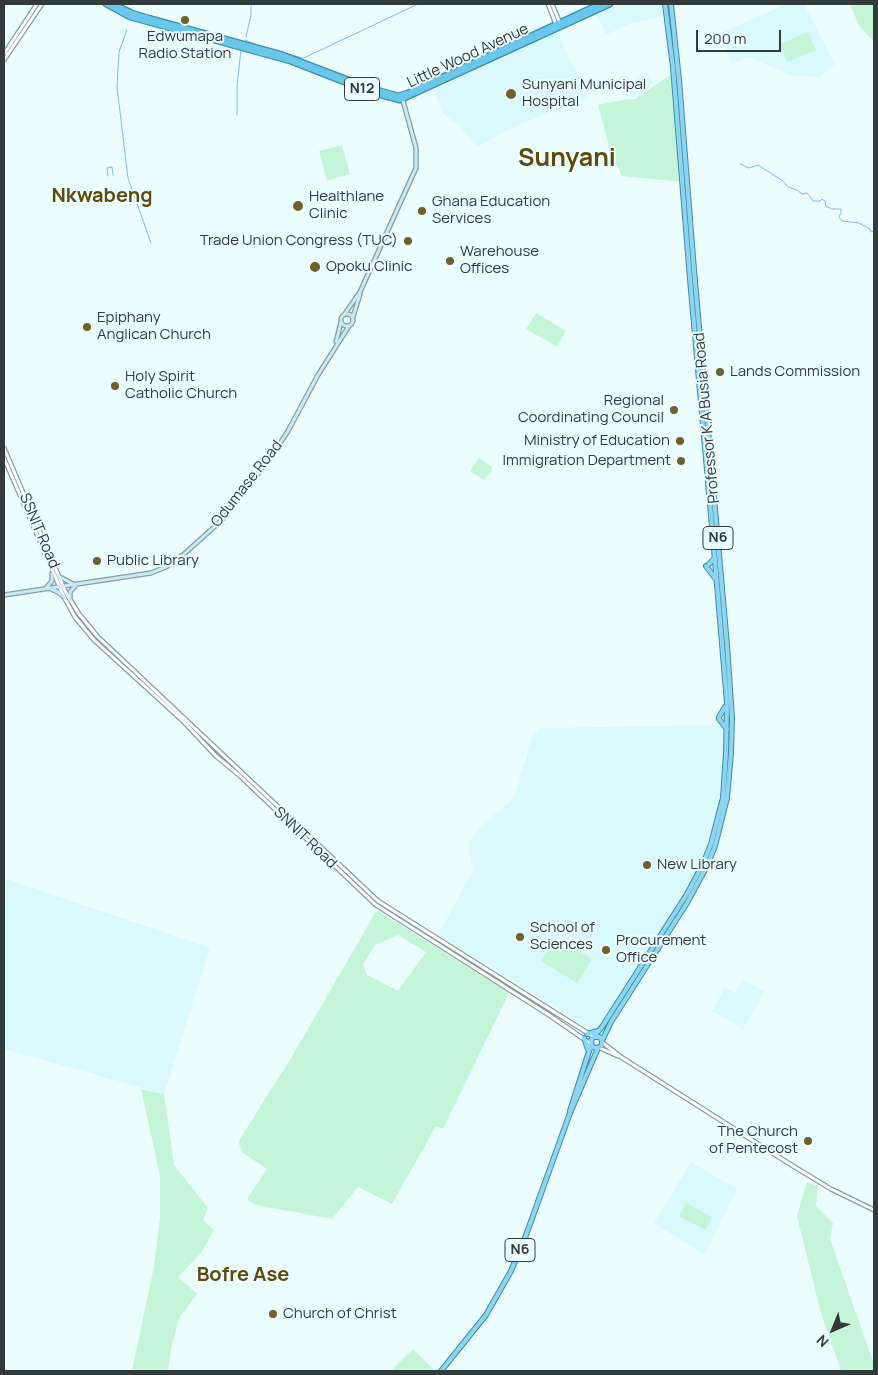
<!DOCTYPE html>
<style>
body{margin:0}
#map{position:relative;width:878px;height:1375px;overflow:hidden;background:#ecfdfe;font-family:Manrope,sans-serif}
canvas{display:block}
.frame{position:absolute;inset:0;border:5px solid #323a3b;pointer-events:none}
.north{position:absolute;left:808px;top:1305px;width:50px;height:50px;-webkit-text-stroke:4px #ecfdfe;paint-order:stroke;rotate:224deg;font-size:14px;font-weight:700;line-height:20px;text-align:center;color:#323a3b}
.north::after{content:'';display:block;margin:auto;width:18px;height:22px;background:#323a3b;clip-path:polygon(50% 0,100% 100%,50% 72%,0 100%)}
.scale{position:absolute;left:696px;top:30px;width:85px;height:22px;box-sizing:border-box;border:2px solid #323a3b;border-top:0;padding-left:6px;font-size:15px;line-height:18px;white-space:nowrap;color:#323a3b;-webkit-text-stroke:4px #ecfdfe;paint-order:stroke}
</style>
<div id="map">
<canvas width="878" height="1375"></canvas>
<div class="frame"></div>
<div class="north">N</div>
<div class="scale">200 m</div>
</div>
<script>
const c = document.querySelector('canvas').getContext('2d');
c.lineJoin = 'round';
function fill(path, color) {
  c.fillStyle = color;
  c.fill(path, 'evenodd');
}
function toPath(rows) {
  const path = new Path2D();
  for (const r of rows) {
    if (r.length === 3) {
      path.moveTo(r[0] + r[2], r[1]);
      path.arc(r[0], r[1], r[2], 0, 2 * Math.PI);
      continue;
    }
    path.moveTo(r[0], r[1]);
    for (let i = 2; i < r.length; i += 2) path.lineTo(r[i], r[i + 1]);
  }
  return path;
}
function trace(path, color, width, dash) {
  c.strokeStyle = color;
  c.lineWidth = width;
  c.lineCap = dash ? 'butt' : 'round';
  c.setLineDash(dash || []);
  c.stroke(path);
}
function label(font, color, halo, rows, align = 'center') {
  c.font = font + ' Manrope,sans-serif';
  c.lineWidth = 4;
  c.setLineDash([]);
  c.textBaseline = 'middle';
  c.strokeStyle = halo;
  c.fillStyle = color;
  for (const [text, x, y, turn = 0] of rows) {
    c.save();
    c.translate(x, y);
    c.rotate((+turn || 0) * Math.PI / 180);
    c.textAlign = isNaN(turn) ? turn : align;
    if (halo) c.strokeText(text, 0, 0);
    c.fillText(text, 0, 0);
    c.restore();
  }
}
fill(toPath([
 [621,4,661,4,663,17,631,23,606,35,597,15],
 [787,4,804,4,835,64,821,77,793,76,748,57,731,65,721,33],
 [557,32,589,98,518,125,477,147,459,126,442,113,435,90,486,64],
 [648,72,653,83,646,91,633,98,626,85],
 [726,725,721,794,715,832,694,880,598,1033,438,935,473,870,468,843,481,826,515,797,532,736,540,728],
 [4,878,210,948,164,1094,4,1049],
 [743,979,765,992,743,1029,712,1011,725,987,735,993],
 [691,1162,737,1189,705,1255,654,1223]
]), '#daf9fc');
fill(toPath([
 [850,4,874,4,874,42,859,26],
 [808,32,816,50,787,62,780,44],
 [676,71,684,182,622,176,611,153,598,105,623,100,635,99],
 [342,145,350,174,327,181,319,151],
 [536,313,566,331,557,347,526,329],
 [479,458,492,467,491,472,484,480,470,471],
 [377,910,509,993,443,1129,436,1126,392,1204,358,1187,332,1219,256,1205,247,1199,267,1169,243,1153,238,1142,291,1058],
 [398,935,426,952,398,991,367,975,363,964,375,945],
 [556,937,592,959,577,983,541,961],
 [141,1089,164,1094,174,1165,208,1208,203,1220,214,1230,201,1253,178,1277,197,1294,179,1318,171,1349,168,1371,132,1371,154,1266,160,1218,160,1176],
 [807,1182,818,1186,816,1206,833,1223,830,1239,874,1364,874,1371,841,1371,820,1310,797,1216],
 [686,1203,712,1217,706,1230,679,1216],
 [413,1349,435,1371,391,1371]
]), '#c5f5d8');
trace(toPath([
 [126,8,141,14],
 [127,30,119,52,117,87,128,178,151,243],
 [246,37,251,15,251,4],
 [245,40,261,47],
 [284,53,303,58,306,57,418,4],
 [237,115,237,86,241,50],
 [740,164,749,168,758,165,783,181,788,187,797,190,802,194,807,193,813,201,820,201,822,199,825,201,826,206,831,209,841,209,841,213,839,217,842,221,859,223,870,229,871,232,874,231],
 [108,176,107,168,112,167,113,175]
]), '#85b7e8', 1);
const tertiary = toPath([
 [548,4,556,24],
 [552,4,560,23],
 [4,54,37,4],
 [4,60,42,4],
 [4,448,66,593,79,614,97,636,378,901,594,1037],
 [4,458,64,597,75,617,94,640,183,721,216,756,240,776,376,905,549,1015,591,1044],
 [603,1043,621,1057,793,1166,831,1189,874,1210],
 [600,1048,618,1056]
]);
const secondary = toPath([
 [347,320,6],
 [344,315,360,292,416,168,416,148,402,97],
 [353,317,360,294],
 [336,342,341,322],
 [58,576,73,584],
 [46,588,52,581,52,574],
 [51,589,58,592,64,597],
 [4,595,151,573,166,567,183,555,223,519,271,457,288,431,318,375,349,326],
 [70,600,70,592,76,585]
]);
const primary = toPath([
 [709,564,715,558],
 [706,566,715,578],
 [719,717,725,707],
 [719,719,727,729],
 [587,1034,598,1031],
 [595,1037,600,1037,602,1041,602,1045,598,1048,592,1047,591,1040,602,1027,687,894,703,864,711,844,719,813,723,798,726,753,727,703,714,549,690,279,673,67,665,4],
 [584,1038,589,1052],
 [602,1041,611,1022,687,903,707,866,715,846,727,798,731,753,732,718,727,645,694,270,679,80,671,4],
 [570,1111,591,1045],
 [441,1371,486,1315,511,1271,525,1238,570,1113,598,1048]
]);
const trunk = toPath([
 [106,4,130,17,290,61,370,92,400,100,610,4],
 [113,4,132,13,148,18,283,55,367,87,398,96,408,93,600,4]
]);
trace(tertiary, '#8a9e9f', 5.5);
trace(secondary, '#8a9e9f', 5.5);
trace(primary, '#3d8daa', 6);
trace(trunk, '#3d8daa', 7);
trace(tertiary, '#fff', 3);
trace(secondary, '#c7eaf7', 3);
trace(primary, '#8ed5ef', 4);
trace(trunk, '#68c7ea', 4.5);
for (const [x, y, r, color] of [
 [185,20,5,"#715f2d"],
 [511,94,6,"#715f2d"],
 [298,206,6,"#715f2d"],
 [422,211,5,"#715f2d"],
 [408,241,5,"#715f2d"],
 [450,261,5,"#715f2d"],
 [315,267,6,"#715f2d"],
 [87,327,5,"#715f2d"],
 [720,372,5,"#715f2d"],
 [115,386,5,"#715f2d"],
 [674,410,5,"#715f2d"],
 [680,441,5,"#715f2d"],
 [681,461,5,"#715f2d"],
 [97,561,5,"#715f2d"],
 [647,865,5,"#715f2d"],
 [520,937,5,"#715f2d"],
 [606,950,5,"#715f2d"],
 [808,1141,5,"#715f2d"],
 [273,1314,5,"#715f2d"]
]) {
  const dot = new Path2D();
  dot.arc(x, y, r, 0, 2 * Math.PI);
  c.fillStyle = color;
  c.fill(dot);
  trace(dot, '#ecfdfe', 2);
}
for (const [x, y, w] of [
 [362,89,35],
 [718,538,30],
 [520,1250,30]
]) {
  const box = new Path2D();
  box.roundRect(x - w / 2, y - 11.5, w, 23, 4);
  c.fillStyle = '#ecfdfe';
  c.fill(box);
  trace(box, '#323a3b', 1);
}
label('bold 14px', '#323a3b', null, [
 ["N12",362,89],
 ["N6",718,538],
 ["N6",520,1250]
]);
label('15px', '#323a3b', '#ecfdfe', [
 ["Edwumapa",185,37,"center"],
 ["Radio Station",185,54,"center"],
 ["Sunyani Municipal",522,85],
 ["Hospital",522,102],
 ["Healthlane",309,197],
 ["Clinic",309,214],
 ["Ghana Education",432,202],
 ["Services",432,219],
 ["Trade Union Congress (TUC)",398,241,"right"],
 ["Warehouse",460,252],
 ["Offices",460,269],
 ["Opoku Clinic",326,267],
 ["Epiphany",97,318],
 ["Anglican Church",97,335],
 ["Lands Commission",730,372],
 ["Holy Spirit",125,377],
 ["Catholic Church",125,394],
 ["Regional",664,401,"right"],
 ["Coordinating Council",664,418,"right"],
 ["Ministry of Education",670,441,"right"],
 ["Immigration Department",671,461,"right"],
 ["Public Library",107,561],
 ["New Library",657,865],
 ["School of",530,928],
 ["Sciences",530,945],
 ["Procurement",616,941],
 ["Office",616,958],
 ["The Church",798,1132,"right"],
 ["of Pentecost",798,1149,"right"],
 ["Church of Christ",283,1314]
], 'left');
label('15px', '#323a3b', '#ecfdfe', [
 ["Little Wood Avenue",468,56,-25],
 ["Professor K.A Busia Road",707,418,-95],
 ["Odumase Road",247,484,-52],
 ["SSNIT Road",39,531,67],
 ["SNNIT Road",305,838,44]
]);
label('bold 20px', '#5e4b0c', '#ecfdfe', [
 ["Nkwabeng",102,196],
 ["Bofre Ase",243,1275]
]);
label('bold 25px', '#5e4b0c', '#ecfdfe', [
 ["Sunyani",567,159]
]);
</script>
